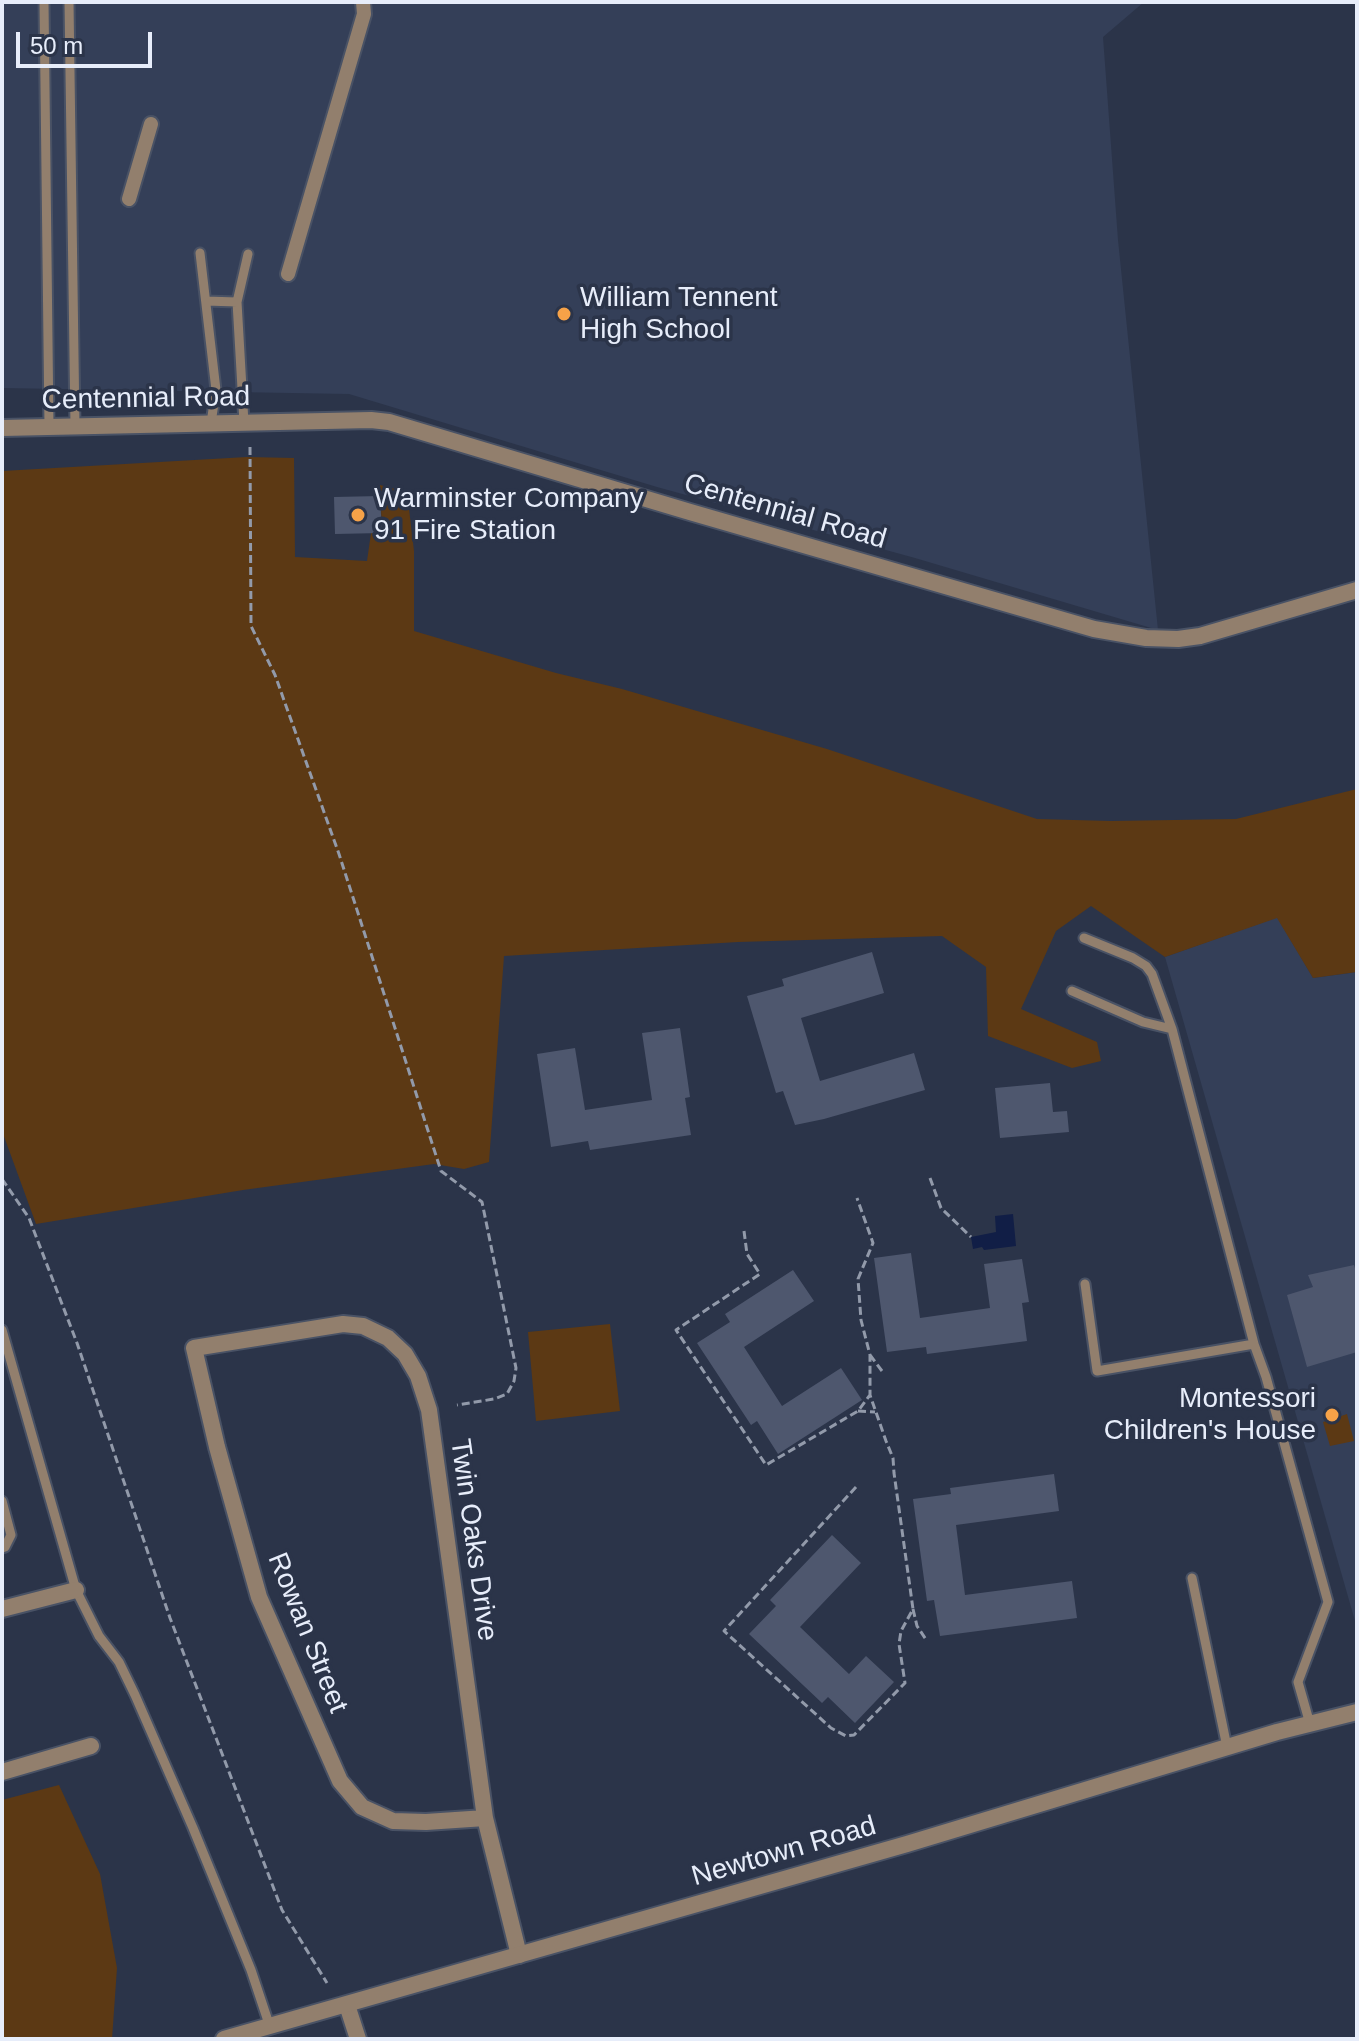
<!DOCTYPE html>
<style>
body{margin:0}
#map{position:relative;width:1359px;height:2041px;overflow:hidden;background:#2b3449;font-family:Helvetica,sans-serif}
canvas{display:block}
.frame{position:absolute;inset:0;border:4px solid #e7edfa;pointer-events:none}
.scale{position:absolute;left:16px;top:32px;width:136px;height:36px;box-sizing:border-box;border:4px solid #e7edfa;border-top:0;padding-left:10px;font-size:24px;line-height:28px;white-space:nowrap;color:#e7edfa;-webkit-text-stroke:6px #2b3449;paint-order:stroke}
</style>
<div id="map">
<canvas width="1359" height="2041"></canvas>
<div class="frame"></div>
<div class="scale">50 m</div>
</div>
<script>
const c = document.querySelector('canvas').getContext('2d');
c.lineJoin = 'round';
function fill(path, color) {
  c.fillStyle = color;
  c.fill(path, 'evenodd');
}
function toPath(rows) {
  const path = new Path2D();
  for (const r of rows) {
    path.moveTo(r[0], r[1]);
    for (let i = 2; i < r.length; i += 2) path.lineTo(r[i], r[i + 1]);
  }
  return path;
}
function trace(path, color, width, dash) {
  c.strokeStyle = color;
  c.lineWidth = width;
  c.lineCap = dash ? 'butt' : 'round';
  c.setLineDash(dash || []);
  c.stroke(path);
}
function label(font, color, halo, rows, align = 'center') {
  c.font = font + ' Helvetica,sans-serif';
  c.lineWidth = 7;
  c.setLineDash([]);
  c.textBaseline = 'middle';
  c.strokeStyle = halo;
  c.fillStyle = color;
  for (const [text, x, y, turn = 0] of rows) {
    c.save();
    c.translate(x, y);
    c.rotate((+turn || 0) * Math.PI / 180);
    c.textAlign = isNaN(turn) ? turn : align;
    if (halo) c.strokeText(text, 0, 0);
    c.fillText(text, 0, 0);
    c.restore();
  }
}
fill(toPath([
 [2,2,1144,2,1103,37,1118,240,1158,630,915,558,657,487,349,394,2,388],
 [1277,917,1313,978,1357,972,1357,1628,1165,957]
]), '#343f58');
fill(toPath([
 [247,457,294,458,295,557,367,561,371,533,382,532,380,485,407,492,414,551,414,631,556,673,622,689,827,749,1037,819,1111,821,1236,819,1357,789,1357,972,1313,978,1277,918,1165,957,1091,906,1056,931,1021,1009,1097,1042,1101,1061,1072,1068,988,1036,986,967,942,936,738,942,504,956,489,1162,464,1169,434,1164,243,1190,36,1224,2,1131,2,471],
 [610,1324,620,1411,536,1421,528,1332],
 [1347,1414,1354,1441,1330,1446,1323,1422],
 [59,1785,100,1874,117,1968,112,2039,2,2039,2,1800]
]), '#5c3914');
fill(toPath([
 [1013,1214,1016,1246,984,1250,982,1247,973,1249,971,1237,996,1232,995,1216]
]), '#111e46');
fill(toPath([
 [380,496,382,533,335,534,334,497],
 [872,952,884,993,801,1018,820,1081,914,1053,925,1090,824,1119,795,1125,783,1091,776,1093,747,996,784,986,782,979],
 [680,1028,690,1097,685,1098,691,1135,590,1150,588,1141,551,1147,537,1054,575,1048,585,1110,652,1100,642,1033],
 [1050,1083,1053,1112,1067,1111,1069,1132,1000,1138,995,1088],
 [911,1253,920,1318,990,1308,984,1264,1022,1259,1029,1302,1022,1303,1027,1341,927,1354,926,1347,887,1352,874,1258],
 [1354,1265,1357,1275,1357,1352,1307,1367,1287,1295,1313,1287,1308,1275],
 [793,1270,814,1301,744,1347,782,1406,841,1368,862,1400,778,1454,757,1421,751,1425,697,1343,730,1322,725,1314],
 [1054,1474,1059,1511,956,1525,965,1595,1072,1581,1077,1618,940,1636,934,1600,927,1601,913,1499,951,1494,950,1488],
 [832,1535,861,1563,800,1627,849,1674,866,1656,894,1682,855,1723,828,1697,822,1703,749,1634,776,1606,770,1600]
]), '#4e576e');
const service = toPath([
 [44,2,49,427],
 [69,2,75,426],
 [200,253,216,390,211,423],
 [206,301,237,302],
 [244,423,237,302,248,254],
 [1084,938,1133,958,1146,966,1152,974,1172,1029],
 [1072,991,1143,1022,1172,1029,1254,1344],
 [1085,1284,1097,1371,1254,1344,1266,1377,1328,1602,1298,1682,1310,1724],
 [2,1330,76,1590,99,1636,119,1662,135,1695,193,1828,251,1970,270,2027],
 [2,1501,11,1535,5,1547,2,1548],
 [1192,1578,1227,1747]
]);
const pedestrian = toPath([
 [129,199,151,124],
 [288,274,364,14,363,2]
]);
const minor = toPath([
 [2,428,371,420,389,422,690,512,1094,629,1146,638,1178,639,1200,636,1357,590],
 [2,1609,76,1590],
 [2,1772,91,1746],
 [485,1818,426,1822,393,1821,362,1807,340,1781,259,1597,217,1447,194,1348,343,1324,363,1326,388,1338,405,1354,418,1376,429,1410,485,1818,519,1955],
 [347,2005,358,2039]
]);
const tertiary = toPath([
 [224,2039,907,1844,1277,1732,1357,1712]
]);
trace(service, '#495265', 13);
trace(pedestrian, '#495265', 18);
trace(minor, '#495265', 20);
trace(tertiary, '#495265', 20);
trace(toPath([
 [250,447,251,626,275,675,339,854,441,1171,482,1202,516,1368,514,1381,507,1394,494,1399,457,1405],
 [930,1178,941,1208,971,1237],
 [2,1179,29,1218,77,1343,170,1618,282,1910,327,1983],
 [744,1231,747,1254,760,1274,676,1330,766,1465,858,1411,870,1395],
 [870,1355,882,1371],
 [858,1411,875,1412],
 [856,1487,724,1631,831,1728,846,1736,854,1735,905,1683,899,1644,901,1631,913,1609,894,1473,893,1458,886,1441,870,1395,870,1355,861,1320,858,1279,873,1243,857,1198],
 [913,1609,917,1626,927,1641]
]), '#929aaa', 3, [8, 4]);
trace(service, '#927f6d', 9);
trace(pedestrian, '#927f6d', 14);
trace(minor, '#927f6d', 16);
trace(tertiary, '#927f6d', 16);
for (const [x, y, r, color] of [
 [564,314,8,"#f6a248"],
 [358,515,8,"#f6a248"],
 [1332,1415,8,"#f6a248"]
]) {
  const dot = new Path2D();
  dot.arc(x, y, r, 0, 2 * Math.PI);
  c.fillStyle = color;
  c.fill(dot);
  trace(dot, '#2b3449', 3);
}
label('28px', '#e7edfa', '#2b3449', [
 ["William Tennent",580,298],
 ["High School",580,330],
 ["Warminster Company",374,499],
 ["91 Fire Station",374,531],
 ["Montessori",1316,1399,"right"],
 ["Children's House",1316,1431,"right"]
], 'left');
label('28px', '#e7edfa', '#2b3449', [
 ["Centennial Road",146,399,-1],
 ["Centennial Road",785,512,16],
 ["Twin Oaks Drive",473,1540,82],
 ["Rowan Street",307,1633,68],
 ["Newtown Road",784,1852,-16]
]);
</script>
